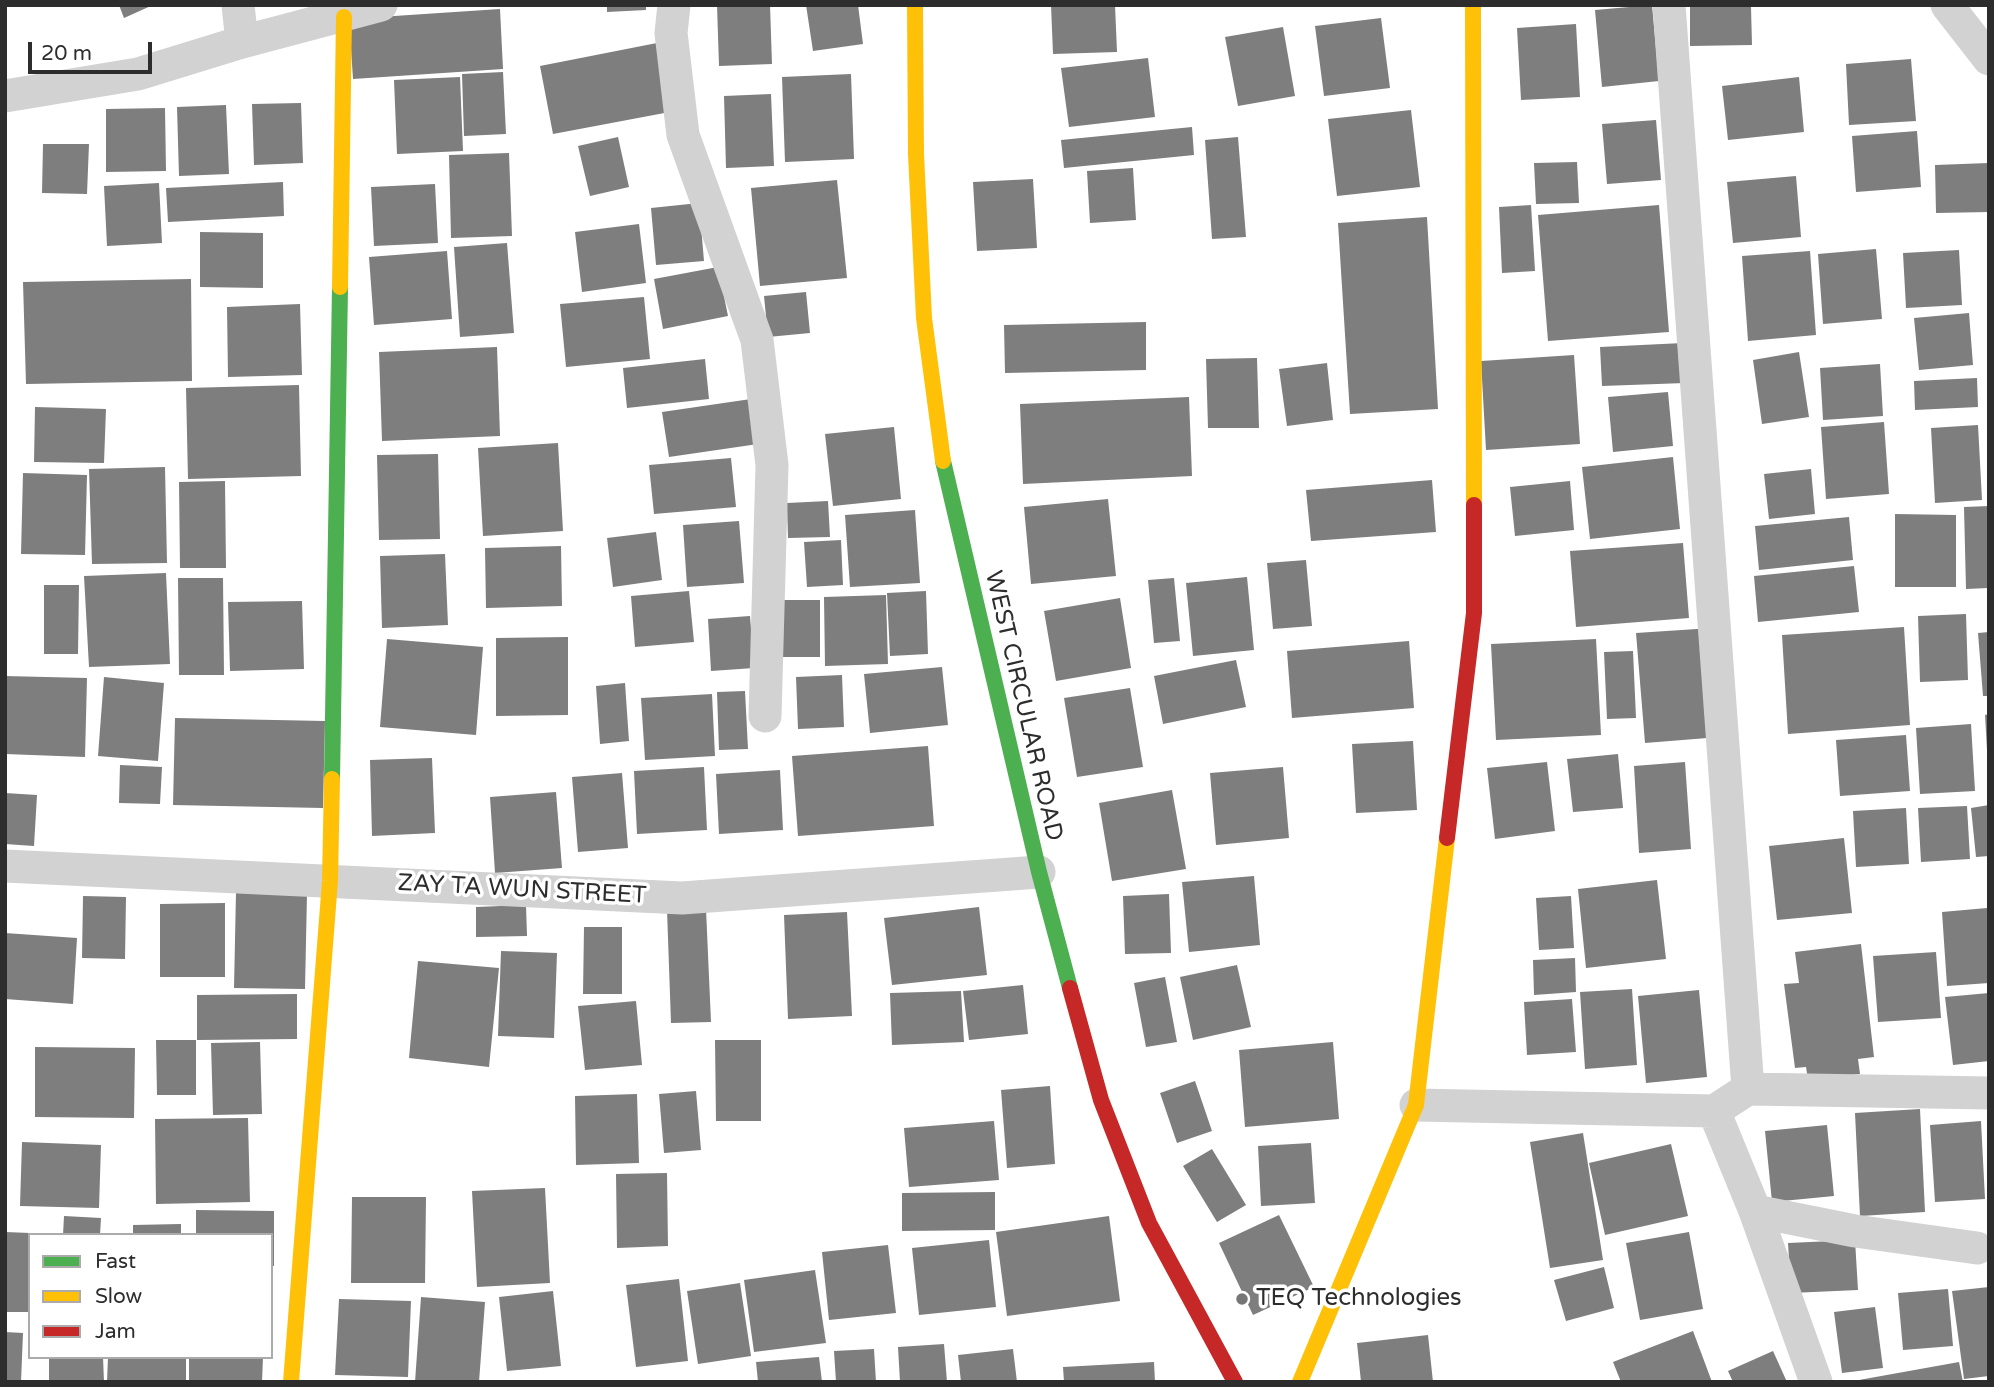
<!DOCTYPE html>
<style>
body{margin:0}
#map{position:relative;width:1994px;height:1387px;overflow:hidden;background:#fff;font-family:"Varela Round",sans-serif}
canvas{display:block}
.frame{position:absolute;inset:0;border:7px solid #2d2d2d;pointer-events:none}
.legend{position:absolute;left:28px;top:1233px;width:245px;height:126px;box-sizing:border-box;background:#fff;border:2px solid #ababab;margin:0;padding:9px 12px;list-style:none;font-size:21px;color:#2d2d2d}
.legend li{display:flex;align-items:center;gap:14px;height:35px}
.legend b{width:35px;border:2px solid #ababab}
.scale{position:absolute;left:28px;top:42px;width:124px;height:32px;box-sizing:border-box;border:4px solid #2d2d2d;border-top:0;padding-left:9px;font-size:21px;line-height:24px;white-space:nowrap;color:#2d2d2d;-webkit-text-stroke:5px #fff;paint-order:stroke}
</style>
<div id="map">
<canvas width="1994" height="1387"></canvas>
<div class="frame"></div>
<ul class="legend">
<li><b style="height:9px;background:#4caf50"></b>Fast</li>
<li><b style="height:9px;background:#ffc107"></b>Slow</li>
<li><b style="height:9px;background:#c62828"></b>Jam</li>
</ul>
<div class="scale">20 m</div>
</div>
<script>
const c = document.querySelector('canvas').getContext('2d');
c.lineJoin = 'round';
function fill(path, color) {
  c.fillStyle = color;
  c.fill(path, 'evenodd');
}
function toPath(rows) {
  const path = new Path2D();
  for (const r of rows) {
    path.moveTo(r[0], r[1]);
    for (let i = 2; i < r.length; i += 2) path.lineTo(r[i], r[i + 1]);
  }
  return path;
}
function trace(path, color, width, dash) {
  c.strokeStyle = color;
  c.lineWidth = width;
  c.lineCap = dash ? 'butt' : 'round';
  c.setLineDash(dash || []);
  c.stroke(path);
}
function label(font, color, halo, rows, align = 'center') {
  c.font = font + ' "Varela Round",sans-serif';
  c.lineWidth = 7;
  c.setLineDash([]);
  c.textBaseline = 'middle';
  c.strokeStyle = halo;
  c.fillStyle = color;
  for (const [text, x, y, turn = 0] of rows) {
    c.save();
    c.translate(x, y);
    c.rotate((+turn || 0) * Math.PI / 180);
    c.textAlign = isNaN(turn) ? turn : align;
    if (halo) c.strokeText(text, 0, 0);
    c.fillText(text, 0, 0);
    c.restore();
  }
}
fill(toPath([
 [119,5,153,5,124,18],
 [607,5,646,5,646,10,607,12],
 [717,5,770,5,772,64,719,66],
 [806,5,858,5,863,44,813,51],
 [1051,5,1115,5,1117,52,1053,54],
 [1652,5,1659,81,1602,87,1595,10],
 [1690,7,1751,7,1752,45,1690,46],
 [500,9,503,69,353,79,349,19],
 [1381,18,1390,88,1324,96,1315,26],
 [1576,24,1580,97,1521,100,1517,28],
 [1283,27,1295,96,1238,106,1225,37],
 [662,42,675,111,553,134,540,66],
 [1148,58,1155,117,1069,127,1061,68],
 [1911,59,1916,121,1849,125,1846,64],
 [503,72,506,134,464,136,462,74],
 [851,74,854,159,785,162,782,77],
 [460,77,463,151,397,154,394,80],
 [1799,77,1804,132,1728,140,1722,86],
 [771,94,774,166,726,168,724,96],
 [301,103,303,163,254,165,252,104],
 [226,105,229,174,179,176,177,107],
 [165,108,166,171,106,172,106,109],
 [1411,110,1420,187,1337,196,1328,119],
 [1656,120,1661,180,1607,184,1602,124],
 [1192,127,1194,155,1064,168,1061,140],
 [1917,131,1921,187,1856,192,1852,136],
 [618,137,629,187,590,196,578,146],
 [1238,137,1246,237,1212,239,1205,140],
 [43,144,89,144,87,194,42,193],
 [509,153,512,236,451,238,449,155],
 [1577,162,1579,203,1536,204,1534,163],
 [1989,163,1989,212,1936,213,1935,165],
 [1133,168,1136,220,1090,223,1087,171],
 [1796,176,1801,237,1733,243,1727,182],
 [1033,179,1037,248,977,251,973,182],
 [837,180,847,278,760,286,751,188],
 [283,182,284,216,168,222,166,188],
 [159,183,162,243,107,246,104,186],
 [435,184,438,243,374,246,371,187],
 [699,203,704,261,656,265,651,208],
 [1531,205,1535,271,1502,273,1499,207],
 [1659,205,1669,332,1548,341,1538,215],
 [1427,217,1438,409,1350,414,1338,223],
 [639,224,646,283,582,292,575,232],
 [200,232,263,233,263,288,200,287],
 [507,243,514,333,460,337,454,247],
 [1876,249,1882,319,1823,324,1818,254],
 [1959,250,1962,305,1906,308,1903,253],
 [447,251,452,319,374,325,369,257],
 [1810,251,1816,335,1748,341,1742,256],
 [718,267,728,316,663,329,654,279],
 [191,279,192,381,26,384,23,282],
 [806,292,810,333,768,337,764,296],
 [644,297,650,359,566,367,560,304],
 [300,304,302,375,228,377,227,307],
 [1969,313,1973,365,1919,370,1914,318],
 [1146,322,1146,370,1005,373,1004,325],
 [1683,343,1685,383,1602,386,1600,347],
 [497,347,500,436,382,441,379,352],
 [1799,352,1809,417,1762,424,1753,360],
 [1574,355,1580,444,1486,450,1481,361],
 [1257,358,1259,428,1208,428,1206,359],
 [705,359,709,399,627,408,623,368],
 [1327,363,1333,420,1287,426,1279,369],
 [1880,364,1883,416,1823,420,1820,368],
 [1977,378,1978,407,1915,410,1914,381],
 [299,385,301,476,188,479,186,388],
 [1668,392,1673,446,1613,452,1608,397],
 [1189,397,1192,476,1023,484,1020,404],
 [751,399,758,444,669,457,662,412],
 [35,407,106,409,104,463,34,462],
 [1884,422,1889,494,1826,499,1821,427],
 [1978,425,1982,500,1935,503,1931,428],
 [894,427,901,499,833,506,825,434],
 [558,443,563,531,483,536,478,448],
 [438,454,440,539,379,540,377,455],
 [1673,457,1680,529,1590,539,1582,467],
 [731,458,736,507,654,514,649,465],
 [165,467,167,563,92,564,89,469],
 [1811,469,1815,514,1769,519,1764,474],
 [23,473,87,475,85,555,21,554],
 [1432,480,1436,532,1311,541,1306,490],
 [225,481,226,568,180,568,179,482],
 [1570,481,1574,530,1515,536,1510,487],
 [1108,499,1116,576,1031,584,1024,507],
 [828,501,830,537,788,538,787,503],
 [1989,506,1989,588,1966,589,1964,507],
 [915,510,920,583,850,587,845,515],
 [1895,514,1956,515,1956,587,1895,587],
 [1849,517,1853,560,1759,570,1755,526],
 [739,521,744,583,687,587,683,525],
 [656,532,662,580,613,587,607,538],
 [841,540,843,585,807,587,804,542],
 [1683,543,1689,618,1576,627,1570,551],
 [561,546,562,606,486,608,485,548],
 [445,554,448,625,382,628,380,556],
 [1306,560,1312,626,1273,629,1267,563],
 [1854,566,1859,612,1758,622,1754,576],
 [166,573,170,664,89,667,84,576],
 [1247,577,1254,650,1193,656,1186,583],
 [178,578,223,578,224,675,179,675],
 [1174,578,1180,641,1154,643,1148,580],
 [44,585,79,585,78,654,44,654],
 [689,591,694,642,635,647,631,596],
 [926,591,928,654,890,656,887,593],
 [886,595,888,664,825,666,824,597],
 [1120,598,1131,668,1056,681,1044,611],
 [782,600,820,600,820,657,782,657],
 [302,601,304,669,230,671,228,602],
 [1966,614,1968,680,1920,682,1918,616],
 [750,616,754,668,711,671,708,619],
 [1904,627,1910,725,1788,734,1782,635],
 [1712,628,1720,737,1645,743,1636,633],
 [1989,632,1989,696,1983,696,1978,633],
 [568,637,568,715,496,716,496,638],
 [387,639,483,647,476,735,380,727],
 [1596,639,1601,735,1496,740,1491,644],
 [1409,641,1414,708,1292,718,1287,651],
 [1633,651,1636,718,1607,719,1604,652],
 [1236,660,1246,707,1163,724,1154,676],
 [942,667,948,725,870,733,864,674],
 [842,675,844,727,798,729,796,677],
 [5,676,87,678,85,757,5,754],
 [104,677,164,683,158,761,98,756],
 [625,683,629,741,600,744,596,686],
 [1130,688,1143,767,1077,777,1064,698],
 [745,691,748,749,719,750,717,692],
 [712,694,715,756,645,760,641,698],
 [1989,714,1989,750,1987,750,1985,715],
 [175,718,325,721,323,808,173,805],
 [1971,724,1975,791,1920,794,1916,728],
 [1906,735,1910,791,1840,796,1836,740],
 [1413,741,1417,810,1356,813,1352,744],
 [928,746,934,826,798,836,792,756],
 [1618,754,1623,808,1573,812,1567,759],
 [432,758,435,833,372,836,370,760],
 [1547,762,1555,831,1495,839,1487,768],
 [1685,762,1691,849,1639,853,1634,766],
 [120,765,162,767,160,804,119,803],
 [704,767,707,830,637,834,634,771],
 [1283,767,1289,838,1216,845,1210,773],
 [780,770,783,830,719,834,716,774],
 [622,773,628,848,578,852,572,777],
 [1172,790,1186,869,1112,881,1099,803],
 [556,792,562,868,495,873,490,797],
 [5,793,37,795,34,846,5,844],
 [1989,805,1989,856,1976,857,1971,808],
 [1967,806,1970,859,1921,862,1918,808],
 [1906,808,1909,864,1856,867,1853,811],
 [1844,838,1852,913,1777,920,1769,846],
 [1254,876,1260,945,1189,952,1182,882],
 [1657,880,1666,959,1586,968,1578,889],
 [236,892,307,894,305,989,234,988],
 [1169,894,1171,953,1125,954,1123,896],
 [83,896,126,897,125,959,82,958],
 [1571,896,1574,948,1539,950,1536,898],
 [225,903,225,977,160,977,160,904],
 [526,905,527,936,476,937,476,907],
 [979,907,987,975,892,985,884,918],
 [1987,908,1989,983,1947,986,1942,912],
 [706,909,711,1022,671,1023,667,910],
 [847,912,852,1016,788,1019,784,915],
 [584,927,622,927,622,994,583,994],
 [5,933,77,938,73,1004,5,999],
 [1861,944,1874,1057,1858,1059,1860,1074,1808,1080,1806,1067,1795,1068,1784,984,1799,983,1795,952],
 [501,951,557,953,554,1038,498,1036],
 [1936,952,1941,1018,1878,1022,1873,956],
 [1575,958,1576,992,1534,995,1533,960],
 [418,961,499,968,489,1067,409,1058],
 [1237,965,1251,1027,1193,1040,1180,977],
 [1165,977,1177,1042,1146,1047,1134,983],
 [1023,985,1028,1034,969,1040,963,991],
 [1632,989,1637,1065,1585,1069,1580,992],
 [1699,990,1707,1077,1646,1083,1638,996],
 [961,991,964,1042,892,1045,890,993],
 [1989,993,1989,1061,1953,1065,1945,997],
 [297,994,297,1039,197,1040,197,995],
 [1572,999,1576,1052,1527,1055,1524,1002],
 [636,1001,642,1065,585,1070,578,1006],
 [156,1040,196,1040,196,1095,157,1095],
 [715,1040,761,1040,761,1121,716,1121],
 [260,1042,262,1114,213,1115,211,1043],
 [1333,1042,1339,1119,1245,1127,1239,1050],
 [35,1047,135,1048,134,1118,35,1117],
 [1195,1081,1212,1131,1177,1143,1160,1093],
 [1050,1086,1055,1164,1007,1168,1001,1090],
 [696,1091,701,1150,664,1153,659,1094],
 [637,1094,639,1163,576,1165,575,1096],
 [1920,1109,1925,1212,1860,1216,1855,1113],
 [248,1118,250,1202,156,1204,155,1119],
 [994,1121,999,1180,909,1187,904,1128],
 [1981,1121,1985,1199,1935,1202,1930,1125],
 [1827,1125,1834,1196,1772,1202,1765,1131],
 [1583,1133,1603,1260,1550,1268,1530,1142],
 [22,1142,101,1145,99,1208,20,1206],
 [1311,1143,1315,1203,1261,1206,1258,1146],
 [1671,1144,1688,1216,1605,1235,1589,1163],
 [1212,1149,1246,1205,1217,1222,1183,1166],
 [667,1173,668,1246,617,1248,616,1174],
 [545,1188,550,1283,477,1287,472,1191],
 [995,1192,995,1230,902,1231,902,1193],
 [352,1197,426,1197,425,1283,351,1283],
 [196,1210,274,1211,274,1266,271,1266,271,1235,196,1235],
 [1279,1215,1314,1287,1253,1315,1219,1243],
 [64,1216,101,1218,100,1235,63,1235],
 [1109,1216,1120,1301,1007,1316,996,1232],
 [181,1224,181,1235,133,1235,133,1225],
 [5,1232,30,1233,30,1312,5,1312],
 [1689,1232,1703,1309,1640,1320,1626,1243],
 [989,1240,996,1307,919,1315,912,1248],
 [1855,1240,1858,1290,1791,1293,1788,1243],
 [888,1245,896,1313,829,1320,822,1252],
 [1604,1267,1614,1308,1566,1321,1554,1280],
 [815,1270,826,1343,754,1352,744,1280],
 [679,1279,688,1361,636,1367,626,1285],
 [740,1283,751,1356,698,1364,687,1291],
 [1989,1287,1989,1376,1964,1379,1952,1291],
 [1948,1289,1953,1346,1903,1350,1898,1293],
 [553,1291,561,1366,507,1371,499,1297],
 [421,1297,485,1302,479,1382,415,1382],
 [339,1299,411,1301,408,1377,335,1375],
 [1875,1307,1883,1368,1842,1373,1834,1312],
 [1693,1331,1712,1382,1621,1382,1613,1362],
 [5,1332,23,1333,21,1382,5,1382],
 [1428,1335,1433,1382,1361,1382,1357,1343],
 [944,1344,947,1382,900,1382,898,1347],
 [874,1349,876,1382,836,1382,834,1351],
 [1013,1349,1017,1382,961,1382,958,1355],
 [1773,1351,1787,1382,1733,1382,1728,1371],
 [49,1357,103,1357,104,1382,49,1382],
 [108,1357,186,1357,186,1382,107,1382],
 [189,1357,263,1357,262,1382,189,1382],
 [819,1357,822,1382,758,1382,756,1362],
 [1154,1362,1155,1382,1064,1382,1063,1367],
 [1959,1362,1963,1382,1859,1382,1859,1380]
]), '#7e7e7e');
trace(toPath([
 [238,5,242,42],
 [674,5,671,33,683,135,757,340,772,465,765,716],
 [1669,5,1748,1089],
 [1947,5,1989,59],
 [5,96,138,74,242,42,381,5],
 [5,866,682,898,1039,872],
 [1416,1105,1714,1111,1748,1089,1989,1093],
 [1714,1111,1755,1211,1816,1382],
 [1755,1211,1855,1231,1977,1248]
]), '#d2d2d2', 33);
trace(toPath([
 [943,461,1039,872,1070,988],
 [332,779,340,287]
]), '#4caf50', 16);
trace(toPath([
 [915,5,916,154,924,318,943,461],
 [1473,5,1474,505],
 [340,287,344,17],
 [291,1382,330,881,332,779],
 [1300,1382,1416,1105,1447,838]
]), '#ffc107', 16);
trace(toPath([
 [1447,838,1474,613,1474,505],
 [1070,988,1101,1100,1149,1223,1235,1382]
]), '#c62828', 16);
for (const [x, y, r, color] of [
 [1242,1299,7,"#767676"]
]) {
  const dot = new Path2D();
  dot.arc(x, y, r, 0, 2 * Math.PI);
  c.fillStyle = color;
  c.fill(dot);
  trace(dot, '#fff', 2.5);
}
label('24px', '#2d2d2d', '#fff', [
 ["WEST CIRCULAR ROAD",1023,706,77],
 ["ZAY TA WUN STREET",522,890,3]
]);
label('24px', '#2d2d2d', '#fff', [
 ["TEQ Technologies",1256,1299]
], 'left');
</script>
